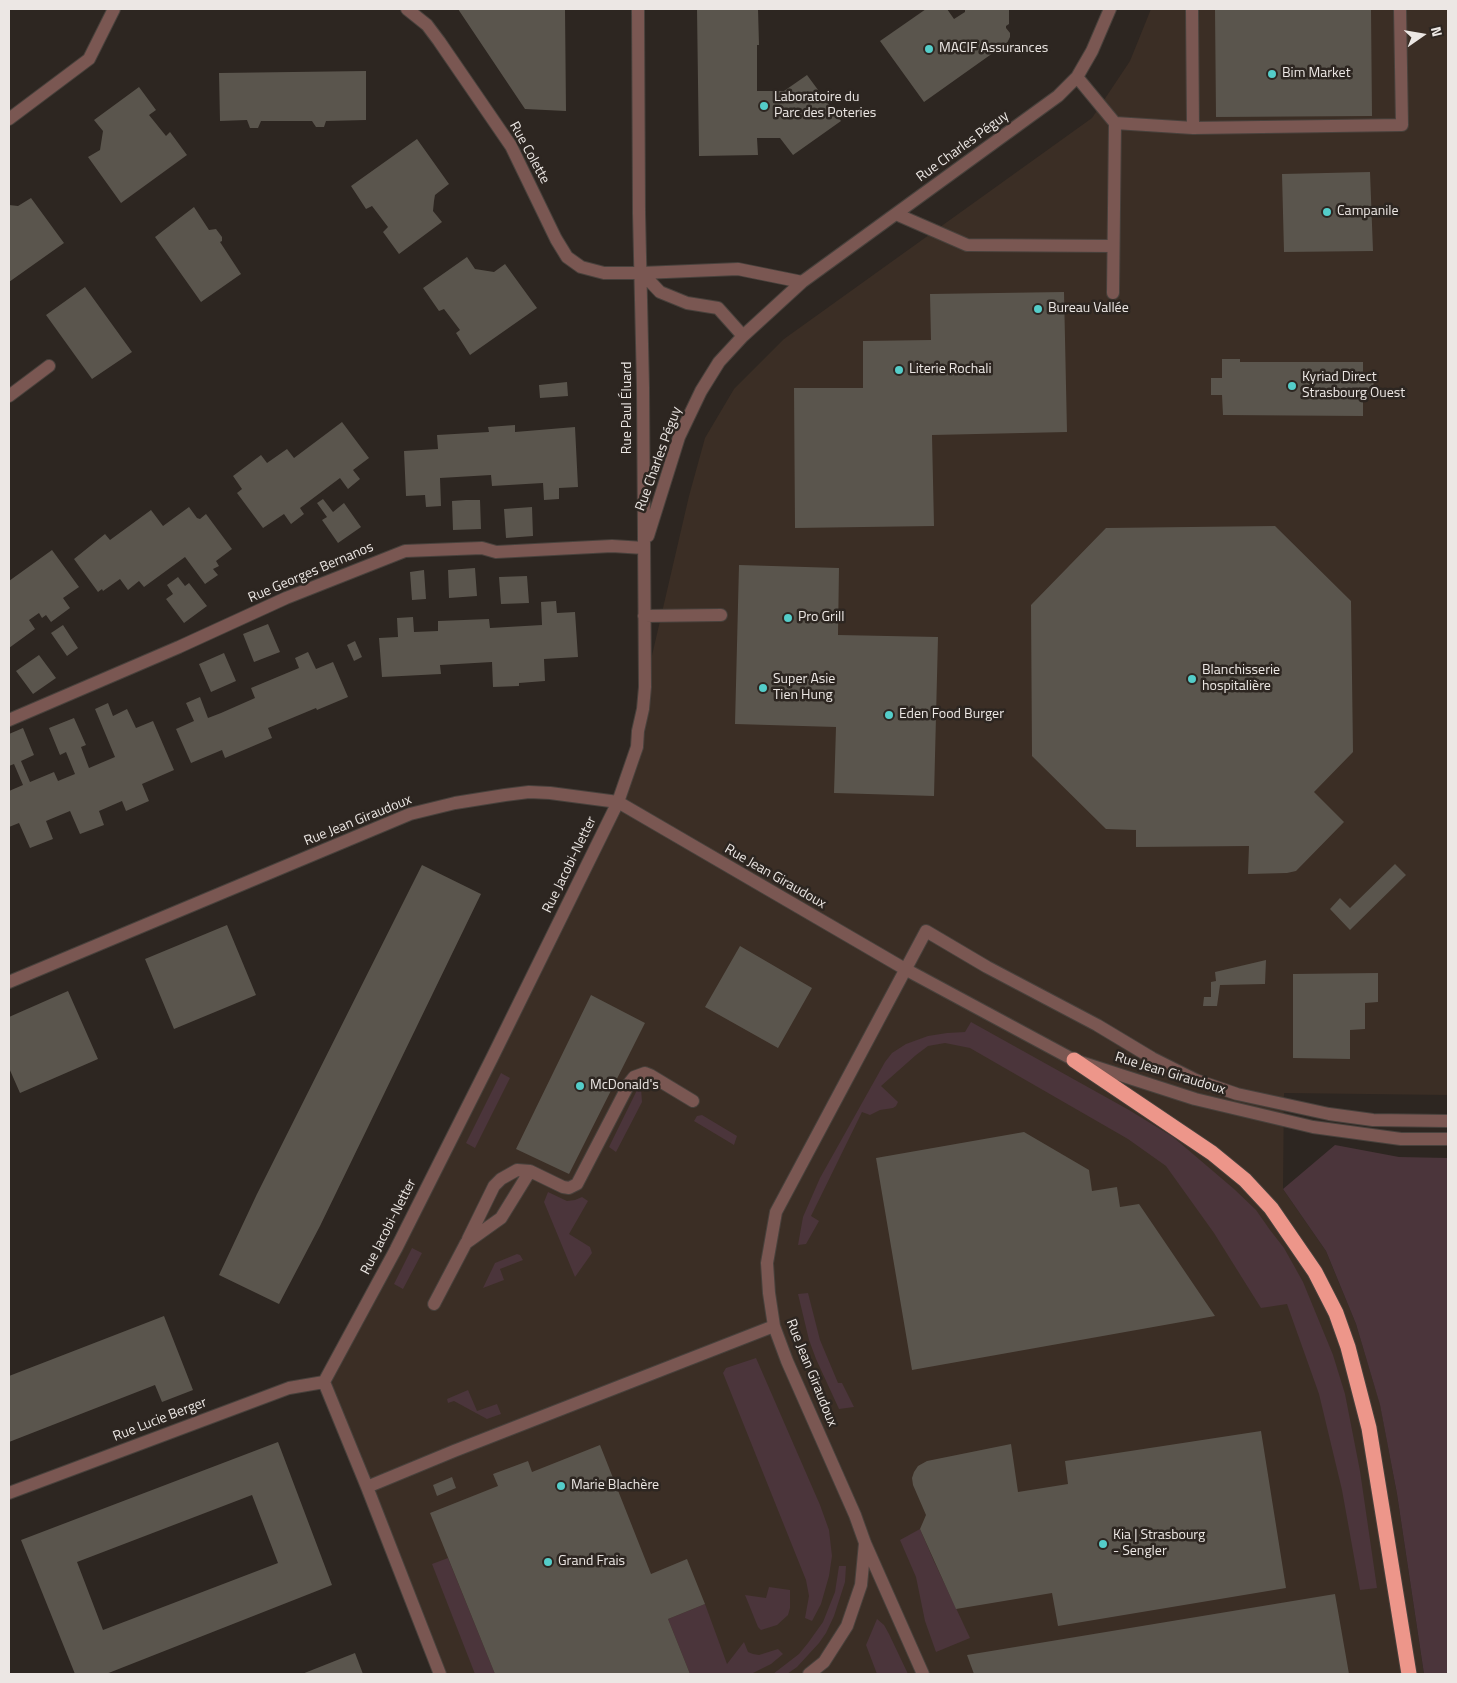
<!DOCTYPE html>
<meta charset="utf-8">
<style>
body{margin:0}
#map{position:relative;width:1457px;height:1683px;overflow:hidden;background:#2d2621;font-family:"Titillium Web",sans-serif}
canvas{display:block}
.frame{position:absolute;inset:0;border:10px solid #ece7e4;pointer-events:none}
.north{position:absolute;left:1397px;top:10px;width:50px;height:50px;-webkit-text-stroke:4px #2d2621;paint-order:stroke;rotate:77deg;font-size:14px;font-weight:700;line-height:20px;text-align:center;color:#ece7e4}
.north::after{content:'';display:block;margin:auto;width:18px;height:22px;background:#ece7e4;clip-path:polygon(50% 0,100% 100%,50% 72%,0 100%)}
</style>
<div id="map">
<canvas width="1457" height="1683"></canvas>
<div class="frame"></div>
<div class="north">N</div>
</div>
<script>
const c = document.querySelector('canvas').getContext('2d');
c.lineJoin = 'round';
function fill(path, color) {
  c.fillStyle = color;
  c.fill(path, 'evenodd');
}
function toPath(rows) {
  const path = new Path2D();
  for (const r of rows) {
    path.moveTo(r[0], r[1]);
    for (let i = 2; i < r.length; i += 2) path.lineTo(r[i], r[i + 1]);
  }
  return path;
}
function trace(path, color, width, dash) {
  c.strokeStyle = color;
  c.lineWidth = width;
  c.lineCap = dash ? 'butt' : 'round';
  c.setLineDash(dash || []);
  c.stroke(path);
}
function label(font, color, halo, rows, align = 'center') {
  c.font = font + ' "Titillium Web",sans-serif';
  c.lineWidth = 5;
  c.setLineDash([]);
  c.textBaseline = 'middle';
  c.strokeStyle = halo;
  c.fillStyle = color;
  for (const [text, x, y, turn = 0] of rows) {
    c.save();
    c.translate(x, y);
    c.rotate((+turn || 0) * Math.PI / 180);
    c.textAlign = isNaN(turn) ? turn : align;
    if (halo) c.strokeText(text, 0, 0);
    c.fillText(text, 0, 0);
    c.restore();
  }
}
fill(toPath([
 [1151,9,1448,9,1448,1095,1284,1093,1283,1189,1326,1251,1356,1324,1380,1404,1397,1494,1424,1674,439,1674,324,1382,618,802,689,496,705,438,734,389,784,339,1092,118,1130,61]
]), '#3b2e25');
fill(toPath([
 [971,1022,1129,1110,1173,1137,1234,1189,1256,1210,1270,1230,1284,1248,1303,1282,1333,1355,1345,1394,1360,1471,1377,1588,1360,1590,1342,1490,1319,1394,1287,1304,1261,1308,1214,1233,1166,1166,1128,1139,970,1048,945,1043,928,1046,916,1055,881,1086,898,1102,896,1106,893,1108,880,1110,870,1115,862,1112,811,1216,819,1221,806,1244,798,1245,803,1217,820,1178,885,1062,892,1053,906,1044,928,1036,947,1033,965,1032],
 [501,1073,510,1078,475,1148,466,1143],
 [639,1086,641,1088,642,1102,616,1152,609,1147],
 [702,1115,737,1136,734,1145,694,1121,697,1116],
 [1335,1145,1399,1157,1448,1158,1448,1674,1424,1674,1397,1494,1380,1405,1356,1324,1326,1251,1283,1189],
 [548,1192,567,1201,575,1200,582,1197,588,1201,569,1234,590,1247,592,1253,575,1277,544,1202],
 [412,1248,422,1253,403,1289,394,1284],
 [517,1254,520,1255,523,1260,500,1269,504,1280,483,1288,495,1263],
 [808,1293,820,1340,838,1383,842,1383,854,1407,839,1409,816,1359,809,1340,798,1294],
 [756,1358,820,1505,829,1530,832,1556,829,1576,821,1604,812,1621,805,1618,809,1596,806,1580,723,1373,726,1368],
 [468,1390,477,1411,497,1404,501,1414,487,1419,454,1401,448,1403,447,1399],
 [920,1529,933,1559,970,1638,936,1652,925,1621,916,1577,900,1540],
 [448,1558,495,1674,475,1674,432,1564],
 [839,1566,846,1566,845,1582,834,1616,826,1633,819,1643,797,1667,787,1674,773,1674,799,1654,808,1643,823,1622,835,1592],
 [769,1587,790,1590,790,1608,788,1615,777,1625,761,1630,758,1627,745,1595,766,1598],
 [705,1604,727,1664,744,1642,748,1652,753,1654,759,1655,778,1649,783,1654,771,1664,751,1674,690,1674,668,1619],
 [877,1619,884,1625,889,1634,908,1674,877,1674,866,1645]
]), '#4b353b');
fill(toPath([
 [458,9,565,9,566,111,525,109],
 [697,9,758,9,759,45,757,45,757,91,784,91,807,75,841,121,793,155,780,138,757,138,758,155,699,156],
 [926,9,947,9,954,19,965,12,965,9,1009,9,1009,24,1006,26,1006,28,1010,33,1010,37,1007,43,924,102,880,41],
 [1215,9,1371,9,1372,116,1216,117],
 [366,71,366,120,326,121,324,127,316,127,312,121,261,121,258,128,250,128,247,120,220,121,219,73],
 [139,87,156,110,149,115,166,136,170,132,187,155,121,203,88,157,100,150,103,131,94,120],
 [417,139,449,184,435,195,434,201,433,211,442,222,399,254,383,232,388,227,372,206,366,209,351,186],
 [1370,172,1373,251,1284,252,1282,174],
 [31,198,64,243,9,282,9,205,18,206],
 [194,207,209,230,216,229,222,237,222,241,220,242,241,274,201,302,155,237],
 [467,257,475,269,494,272,505,264,537,308,470,355,456,333,460,330,444,309,439,311,423,288],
 [85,287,132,352,92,379,46,315],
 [1064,292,1067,432,932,435,934,526,795,528,794,388,863,388,863,341,931,340,930,294],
 [1222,359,1240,359,1240,362,1363,362,1363,376,1374,376,1373,395,1363,395,1363,416,1223,415,1222,395,1211,395,1211,378,1222,378],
 [567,382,568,396,540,398,539,385],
 [342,422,369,458,353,470,360,479,348,489,340,478,300,508,304,514,291,524,284,514,263,528,237,493,242,489,233,476,261,455,267,463,287,449,294,458],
 [515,425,515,432,575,427,578,487,559,488,559,499,544,500,543,483,492,486,491,475,440,478,441,506,426,507,425,495,406,496,404,451,438,449,437,435,489,432,488,427],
 [323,499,333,512,344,503,361,527,338,543,322,520,327,517,317,503],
 [466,500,480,500,481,529,453,530,452,501],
 [189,507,197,518,200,519,206,514,232,549,216,561,219,566,213,569,218,575,205,584,185,557,144,587,139,581,128,590,120,579,103,591,102,589,98,592,74,559,105,534,110,540,151,510,163,526],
 [532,507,533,536,506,538,504,509],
 [1275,526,1351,601,1353,752,1314,792,1344,822,1296,871,1287,873,1248,874,1249,846,1136,847,1136,830,1106,829,1032,756,1031,605,1106,528],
 [52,550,79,587,63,598,70,608,51,622,46,615,42,618,39,613,29,620,35,629,9,648,9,581],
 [739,565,839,568,838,635,938,637,934,796,834,793,836,727,735,724],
 [475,568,477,596,449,598,448,570],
 [424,570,426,599,412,600,410,572],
 [527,576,529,603,501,604,499,577],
 [178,577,185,586,189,583,207,606,184,623,166,599,173,594,167,585],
 [556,601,557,613,575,612,578,657,544,659,545,681,519,683,519,686,493,687,492,662,440,665,441,674,382,677,379,638,398,637,397,618,413,617,414,632,438,631,438,621,489,619,490,628,542,625,541,602],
 [268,624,280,652,254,662,243,634],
 [63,625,78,648,67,656,51,633],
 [355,641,362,657,354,661,347,645],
 [308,652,316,669,333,662,348,697,317,710,316,708,268,728,272,738,225,758,222,750,191,763,176,729,194,721,186,703,200,697,208,718,221,713,255,698,251,688,299,668,295,658],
 [224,653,236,681,211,692,199,664],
 [39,655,56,678,33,694,16,671],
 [108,703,113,716,127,709,136,728,153,721,174,770,142,784,149,801,126,811,122,801,99,811,104,825,80,834,70,811,46,821,53,839,30,848,19,823,9,827,9,791,23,785,14,764,9,766,9,734,23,728,34,755,21,761,30,782,54,772,58,781,75,774,66,752,60,755,49,728,74,718,86,745,81,747,89,768,115,757,95,709],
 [1395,864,1406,875,1350,930,1330,909,1340,898,1350,908],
 [422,865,481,894,320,1226,279,1304,219,1275,257,1194],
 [227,925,256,995,174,1029,145,959],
 [740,946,812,988,778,1048,705,1007],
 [1266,960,1265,984,1220,985,1217,1006,1203,1006,1204,997,1211,997,1211,982,1216,981,1215,972],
 [1378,973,1378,1002,1365,1003,1365,1029,1350,1030,1350,1059,1293,1058,1293,974],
 [68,991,98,1059,20,1093,9,1068,9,1017],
 [591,995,645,1023,569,1174,516,1149],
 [1024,1132,1089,1170,1092,1191,1117,1187,1120,1207,1139,1204,1215,1316,912,1370,876,1158],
 [164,1316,193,1390,162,1402,155,1385,9,1442,9,1376],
 [1261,1431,1286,1588,1058,1626,1052,1593,956,1609,920,1529,926,1515,913,1485,912,1478,914,1472,918,1466,927,1461,1011,1444,1018,1492,1068,1484,1065,1461],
 [278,1442,332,1585,106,1674,75,1674,21,1540],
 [252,1495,278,1563,103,1630,77,1562],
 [600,1445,651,1574,687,1559,705,1604,668,1619,690,1674,495,1674,430,1513,498,1486,493,1474,528,1461,532,1472],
 [452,1477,456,1488,437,1496,433,1485],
 [1335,1594,1349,1674,974,1674,967,1655],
 [355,1653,363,1674,302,1674]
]), '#5a554d');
const minor = toPath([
 [407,9,427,25,439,41,511,146,556,239,567,257,581,267,604,273,642,273,738,269,802,282],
 [1077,77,1115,123,1113,293],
 [9,119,89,59,114,9],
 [1115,123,1193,128,1192,9],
 [1193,128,1402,125,1400,9],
 [896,214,967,245,1113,246],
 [642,273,660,292,687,303,718,308,743,336],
 [9,396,49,366],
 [648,536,679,437,701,391,719,362,743,336,802,282,1058,96,1077,77,1092,51,1110,9],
 [644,616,721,615],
 [9,720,179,647,286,598,405,551,482,548,496,552,612,546,644,548],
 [9,982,410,814,455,803,505,795,529,792,550,793,618,802,905,969,1074,1060,1195,1099,1313,1127,1401,1139,1448,1139],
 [468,1239,494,1186,501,1179,517,1170,530,1171],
 [434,1304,466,1243,501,1218,530,1171,563,1187,569,1188,577,1184,630,1082,634,1077,645,1073,650,1075,693,1101],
 [324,1382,396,1249,492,1058,618,802,637,747,638,731,643,709,645,687,643,387,639,213,638,9],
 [324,1382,367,1487,440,1674],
 [367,1487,454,1451,774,1326],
 [9,1493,289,1388,324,1382],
 [809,1674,824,1662,847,1626,861,1585,865,1543],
 [923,1674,865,1543,855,1515,787,1361,774,1326,769,1293,767,1263,776,1212,926,931,987,967,1097,1025,1152,1058,1196,1080,1237,1094,1329,1114,1373,1120,1448,1121]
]);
const highway = toPath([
 [1074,1060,1212,1153,1245,1180,1271,1208,1315,1272,1336,1313,1348,1347,1369,1428,1409,1674]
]);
trace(minor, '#48413c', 14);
trace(highway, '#48413c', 17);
trace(minor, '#7a5752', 12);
trace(highway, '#ed968a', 15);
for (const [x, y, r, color] of [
 [929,49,5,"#54cdc9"],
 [1272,74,5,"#54cdc9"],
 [764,106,5,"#54cdc9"],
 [1327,212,5,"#54cdc9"],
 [1038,309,5,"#54cdc9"],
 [899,370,5,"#54cdc9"],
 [1292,386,5,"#54cdc9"],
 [788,618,5,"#54cdc9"],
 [1192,679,5,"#54cdc9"],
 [763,688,5,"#54cdc9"],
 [889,715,5,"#54cdc9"],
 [580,1086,5,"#54cdc9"],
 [561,1486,5,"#54cdc9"],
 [1103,1544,5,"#54cdc9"],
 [548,1562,5,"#54cdc9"]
]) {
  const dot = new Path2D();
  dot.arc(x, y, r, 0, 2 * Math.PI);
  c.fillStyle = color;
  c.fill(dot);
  trace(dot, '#2d2621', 2);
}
label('14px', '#ece7e4', '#2d2621', [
 ["MACIF Assurances",939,49],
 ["Bim Market",1282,74],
 ["Laboratoire du",774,98],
 ["Parc des Poteries",774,114],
 ["Campanile",1337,212],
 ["Bureau Vallée",1048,309],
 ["Literie Rochali",909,370],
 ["Kyriad Direct",1302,378],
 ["Strasbourg Ouest",1302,394],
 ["Pro Grill",798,618],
 ["Blanchisserie",1202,671],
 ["hospitalière",1202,687],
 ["Super Asie",773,680],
 ["Tien Hung",773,696],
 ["Eden Food Burger",899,715],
 ["McDonald's",590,1086],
 ["Marie Blachère",571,1486],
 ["Kia | Strasbourg",1113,1536],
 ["- Sengler",1113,1552],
 ["Grand Frais",558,1562]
], 'left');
label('14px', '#ece7e4', '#2d2621', [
 ["Rue Charles Péguy",963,147,-36],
 ["Rue Colette",529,153,61],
 ["Rue Paul Éluard",628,408,-90],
 ["Rue Charles Péguy",659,459,-70],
 ["Rue Georges Bernanos",311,573,-23],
 ["Rue Jean Giraudoux",358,821,-22],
 ["Rue Jacobi-Netter",570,865,-64],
 ["Rue Jean Giraudoux",775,877,30],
 ["Rue Jean Giraudoux",1170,1074,17],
 ["Rue Jacobi-Netter",389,1227,-63],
 ["Rue Jean Giraudoux",811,1373,68],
 ["Rue Lucie Berger",160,1420,-21]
]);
</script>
